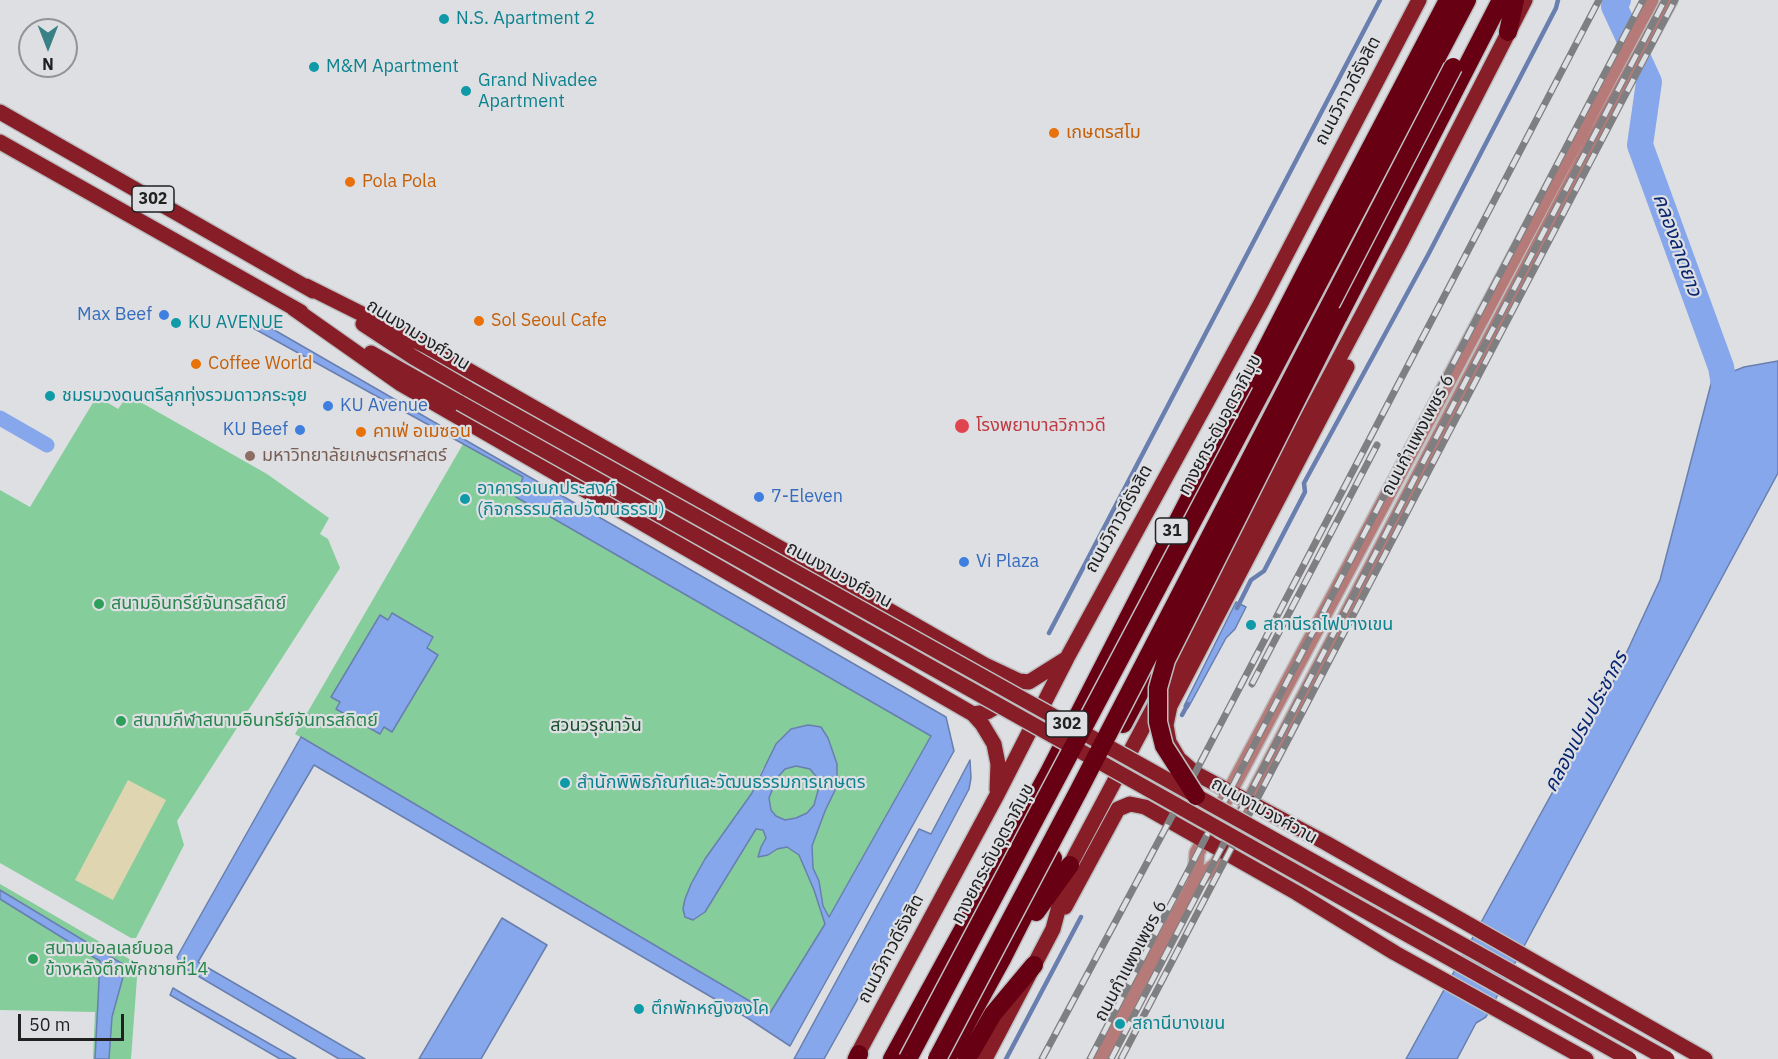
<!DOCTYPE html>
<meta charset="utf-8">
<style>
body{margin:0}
#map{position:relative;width:1778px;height:1059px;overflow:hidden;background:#dedfe2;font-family:"IBM Plex Sans",sans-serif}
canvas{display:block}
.north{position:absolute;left:18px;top:18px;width:60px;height:60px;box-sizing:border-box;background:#dedfe2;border:2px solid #929395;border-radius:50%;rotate:180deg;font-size:16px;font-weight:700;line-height:24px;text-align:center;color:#212122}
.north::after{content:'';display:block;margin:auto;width:21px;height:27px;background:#398185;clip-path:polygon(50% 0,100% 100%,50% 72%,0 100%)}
.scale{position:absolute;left:18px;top:1014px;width:106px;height:27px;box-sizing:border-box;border:3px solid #212122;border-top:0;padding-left:8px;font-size:18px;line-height:21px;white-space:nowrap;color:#212122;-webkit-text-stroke:4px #dedfe2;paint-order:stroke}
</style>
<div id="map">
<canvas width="1778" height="1059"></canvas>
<div class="north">N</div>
<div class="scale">50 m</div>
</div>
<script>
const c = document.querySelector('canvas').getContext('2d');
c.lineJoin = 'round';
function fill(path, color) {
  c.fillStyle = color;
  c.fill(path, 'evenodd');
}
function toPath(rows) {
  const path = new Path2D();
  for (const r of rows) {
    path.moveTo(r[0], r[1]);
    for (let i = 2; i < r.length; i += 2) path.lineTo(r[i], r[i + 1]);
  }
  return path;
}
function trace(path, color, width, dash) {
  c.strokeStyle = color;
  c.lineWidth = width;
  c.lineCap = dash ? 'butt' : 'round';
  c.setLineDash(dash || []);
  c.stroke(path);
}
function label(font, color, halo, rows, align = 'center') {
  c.font = font + ' "IBM Plex Sans","Noto Sans Thai",sans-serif';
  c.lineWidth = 4.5;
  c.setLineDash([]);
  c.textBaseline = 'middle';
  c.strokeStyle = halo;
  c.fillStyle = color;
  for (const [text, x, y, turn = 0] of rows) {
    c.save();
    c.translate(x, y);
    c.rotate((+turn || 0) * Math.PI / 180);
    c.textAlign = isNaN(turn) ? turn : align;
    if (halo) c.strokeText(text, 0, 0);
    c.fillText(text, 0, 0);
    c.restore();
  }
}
fill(toPath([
 [128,395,267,474,329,518,320,534,328,539,340,568,177,821,184,845,136,938,131,938,0,863,0,490,30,507,97,396,118,409],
 [463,444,523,477,516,497,931,736,828,918,823,906,819,881,813,868,812,846,825,811,837,786,837,764,828,738,763,768,752,793,705,859,691,884,685,899,705,912,756,829,763,830,767,838,761,847,768,855,777,849,787,847,799,855,814,890,825,924,770,1013,295,734],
 [796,766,810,769,818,779,819,787,814,805,807,813,796,818,785,820,776,816,771,810,769,798,777,778,785,769],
 [0,884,138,964,131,1059,93,1059,95,1012,0,1010]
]), '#85cd9b');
fill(toPath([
 [128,780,166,800,113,900,75,880]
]), '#dfd6b1');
const water = toPath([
 [257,320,946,717,954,751,790,1046,749,1019,314,765,198,962,365,1059,339,1059,181,966,177,957,301,737,770,1013,825,924,814,890,799,855,787,847,777,849,768,855,758,857,761,847,766,838,763,830,756,829,705,912,693,920,685,917,683,909,685,899,691,884,705,859,752,793,776,744,791,729,808,725,821,727,828,738,837,764,837,786,825,811,812,846,813,868,819,881,823,906,829,917,931,736,516,497,523,477,253,328,257,320],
 [796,766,810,769,818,779,819,787,814,805,807,813,796,818,785,820,776,816,771,810,769,798,777,778,785,769,796,766],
 [1778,361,1778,473,1486,1017,1476,1023,1457,1059,1406,1059,1613,682,1660,580,1712,380,1744,367,1778,361],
 [1236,602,1246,607,1235,629,1226,638,1188,708,1184,706,1236,602],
 [392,613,433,637,427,648,438,655,392,732,384,727,380,734,336,709,340,702,331,697,380,615,388,620,392,613],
 [970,760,971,778,969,789,870,977,824,1059,794,1059,919,829,931,834,970,760],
 [0,890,126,966,112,1017,109,1059,95,1059,100,961,0,899,0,890],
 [502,918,547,945,481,1059,419,1059,502,918],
 [173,988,188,997,296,1059,280,1059,170,995,173,988]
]);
fill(water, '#86a7eb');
trace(water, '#687faf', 1.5);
trace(toPath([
 [1237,608,1251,580,1264,571,1305,492,1304,483,1428,255,1556,8,1558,0],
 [1049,633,1380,0],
 [1182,715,1188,704],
 [1006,1059,1081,917]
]), '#687faf', 4.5);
trace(toPath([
 [0,418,47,445]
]), '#86a7eb', 15);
trace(toPath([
 [1618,0,1614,6,1649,82,1640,145,1721,367,1726,396,1726,410]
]), '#86a7eb', 26);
const minor = toPath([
 [1195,882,1197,853,1651,0],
 [1101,1059,1195,882,1217,864,1593,141,1670,0]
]);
const major = toPath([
 [0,112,313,291],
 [0,142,301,312],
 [306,286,426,346,985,665,1019,681,1029,682,1064,660],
 [293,308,401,384,973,714,982,724,994,744,998,764,997,790],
 [363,324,413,357,468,389],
 [371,353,460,403],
 [1347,367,1170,706,1166,725,1169,742,1179,759,1195,773,1326,843,1705,1059],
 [973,714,987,712,994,708,1000,694,993,676],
 [1065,907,1118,809,1130,804,1145,807,1297,893,1395,953,1586,1059],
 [855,1059,997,795,1067,658,1261,303,1419,0],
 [985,1059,1053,929,1070,865,1402,240,1525,0]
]);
const highway = toPath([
 [1508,32,1515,0],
 [1332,329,1501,0],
 [1261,392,1467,0],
 [1123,724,1166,643],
 [1036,912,1070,865],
 [857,1059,859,1054],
 [892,1059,1048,774,1306,271,1448,0],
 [947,1059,1002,959,1053,858],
 [967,1059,993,1014,1034,965]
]);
trace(minor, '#bcbdbf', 18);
trace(major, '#bcbdbf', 18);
trace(highway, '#bcbdbf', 21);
trace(minor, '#b67b79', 15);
trace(major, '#871d27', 15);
trace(highway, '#670013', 18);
const rail = toPath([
 [1252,684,1377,445],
 [1042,1059,1195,773,1599,0],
 [1090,1059,1643,0],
 [1111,1059,1665,0],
 [1121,1059,1675,0]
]);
trace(rail, '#7f7f81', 7);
trace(rail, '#dedfe2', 4.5, [14]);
const majorBridge = toPath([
 [468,389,1667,1059],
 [460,403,1629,1059]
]);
const highwayBridge = toPath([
 [1196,796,1164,746,1158,722,1158,688,1166,660,1338,317],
 [908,1059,1261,392],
 [937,1059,1079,790,1453,67]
]);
trace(majorBridge, '#bcbdbf', 18, []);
trace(highwayBridge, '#bcbdbf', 21, []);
trace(majorBridge, '#871d27', 15);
trace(highwayBridge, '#670013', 18);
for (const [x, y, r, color] of [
 [444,19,6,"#0f9aa8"],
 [314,67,6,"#0f9aa8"],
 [466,91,6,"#0f9aa8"],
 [1054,133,6,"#e8710a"],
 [350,182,6,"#e8710a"],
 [164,315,6,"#3f7fe0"],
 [479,321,6,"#e8710a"],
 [176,323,6,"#0f9aa8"],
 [196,364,6,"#e8710a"],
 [50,396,6,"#0f9aa8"],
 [328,406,6,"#3f7fe0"],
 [962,426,8,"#e0444e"],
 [300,430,6,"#3f7fe0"],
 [361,432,6,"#e8710a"],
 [250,456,6,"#8d6e63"],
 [759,497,6,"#3f7fe0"],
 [465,499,6,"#0f9aa8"],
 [964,562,6,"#3f7fe0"],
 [99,604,6,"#2e9e5b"],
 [1251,625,6,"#0f9aa8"],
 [121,721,6,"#2e9e5b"],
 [565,783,6,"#0f9aa8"],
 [33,959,6,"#2e9e5b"],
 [639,1009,6,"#0f9aa8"],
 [1120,1024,6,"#0f9aa8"]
]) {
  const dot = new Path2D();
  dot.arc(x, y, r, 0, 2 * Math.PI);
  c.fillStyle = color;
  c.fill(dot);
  trace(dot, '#dedfe2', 2);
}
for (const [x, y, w] of [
 [153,199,42],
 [1172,531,33],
 [1067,724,42]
]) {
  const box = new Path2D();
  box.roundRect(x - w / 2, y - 13, w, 26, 4.5);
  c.fillStyle = '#dedfe2';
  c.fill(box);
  trace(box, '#212122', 1.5);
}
label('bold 16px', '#212122', null, [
 ["302",153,199],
 ["31",1172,531],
 ["302",1067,724]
]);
label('18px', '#0d838f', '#dedfe2', [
 ["N.S. Apartment 2",456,19],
 ["M&M Apartment",326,67],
 ["Grand Nivadee",478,81],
 ["Apartment",478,102],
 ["KU AVENUE",188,323],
 ["ชมรมวงดนตรีลูกทุ่งรวมดาวกระจุย",62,396],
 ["อาคารอเนกประสงค์",477,489],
 ["(กิจกรรรมศิลปวัฒนธรรม)",477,510],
 ["สถานีรถไฟบางเขน",1263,625],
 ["สำนักพิพิธภัณฑ์และวัฒนธรรมการเกษตร",577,783],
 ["ตึกพักหญิงชงโค",651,1009],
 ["สถานีบางเขน",1132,1024]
], 'left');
label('18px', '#212122', '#dedfe2', [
 ["ถนนวิภาวดีรังสิต",1348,91,-62],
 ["ถนนงามวงศ์วาน",418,335,32],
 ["ทางยกระดับอุตราภิมุข",1220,425,-62],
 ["ถนนกำแพงเพชร 6",1418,435,-62],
 ["ถนนวิภาวดีรังสิต",1119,519,-61],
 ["ถนนงามวงศ์วาน",839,575,29],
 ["ถนนงามวงศ์วาน",1264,811,29],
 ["ทางยกระดับอุตราภิมุข",993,854,-62],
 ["ถนนวิภาวดีรังสิต",891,949,-62],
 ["ถนนกำแพงเพชร 6",1131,961,-62]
]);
label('18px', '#c56008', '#dedfe2', [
 ["เกษตรสโม",1066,133],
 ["Pola Pola",362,182],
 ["Sol Seoul Cafe",491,321],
 ["Coffee World",208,364],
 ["คาเฟ่ อเมซอน",373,432]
], 'left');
label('18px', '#366cbe', '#dedfe2', [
 ["Max Beef",152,315,"right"],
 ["KU Avenue",340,406],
 ["KU Beef",288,430,"right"],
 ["7-Eleven",771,497],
 ["Vi Plaza",976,562]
], 'left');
label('18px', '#be3a42', '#dedfe2', [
 ["โรงพยาบาลวิภาวดี",976,426]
], 'left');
label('18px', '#785e54', '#dedfe2', [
 ["มหาวิทยาลัยเกษตรศาสตร์",262,456]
], 'left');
label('18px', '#27864d', '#dedfe2', [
 ["สนามอินทรีย์จันทรสถิตย์",111,604],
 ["สนามกีฬาสนามอินทรีย์จันทรสถิตย์",133,721],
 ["สนามบอลเลย์บอล",45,949],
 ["ข้างหลังตึกพักชายที่14",45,970]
], 'left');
label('18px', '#184f2d', '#dedfe2', [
 ["สวนวรุณาวัน",596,726]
]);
label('italic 20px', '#082571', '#dedfe2', [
 ["คลองลาดยาว",1677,245,70],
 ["คลองเปรมประชากร",1586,722,-62]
]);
</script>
